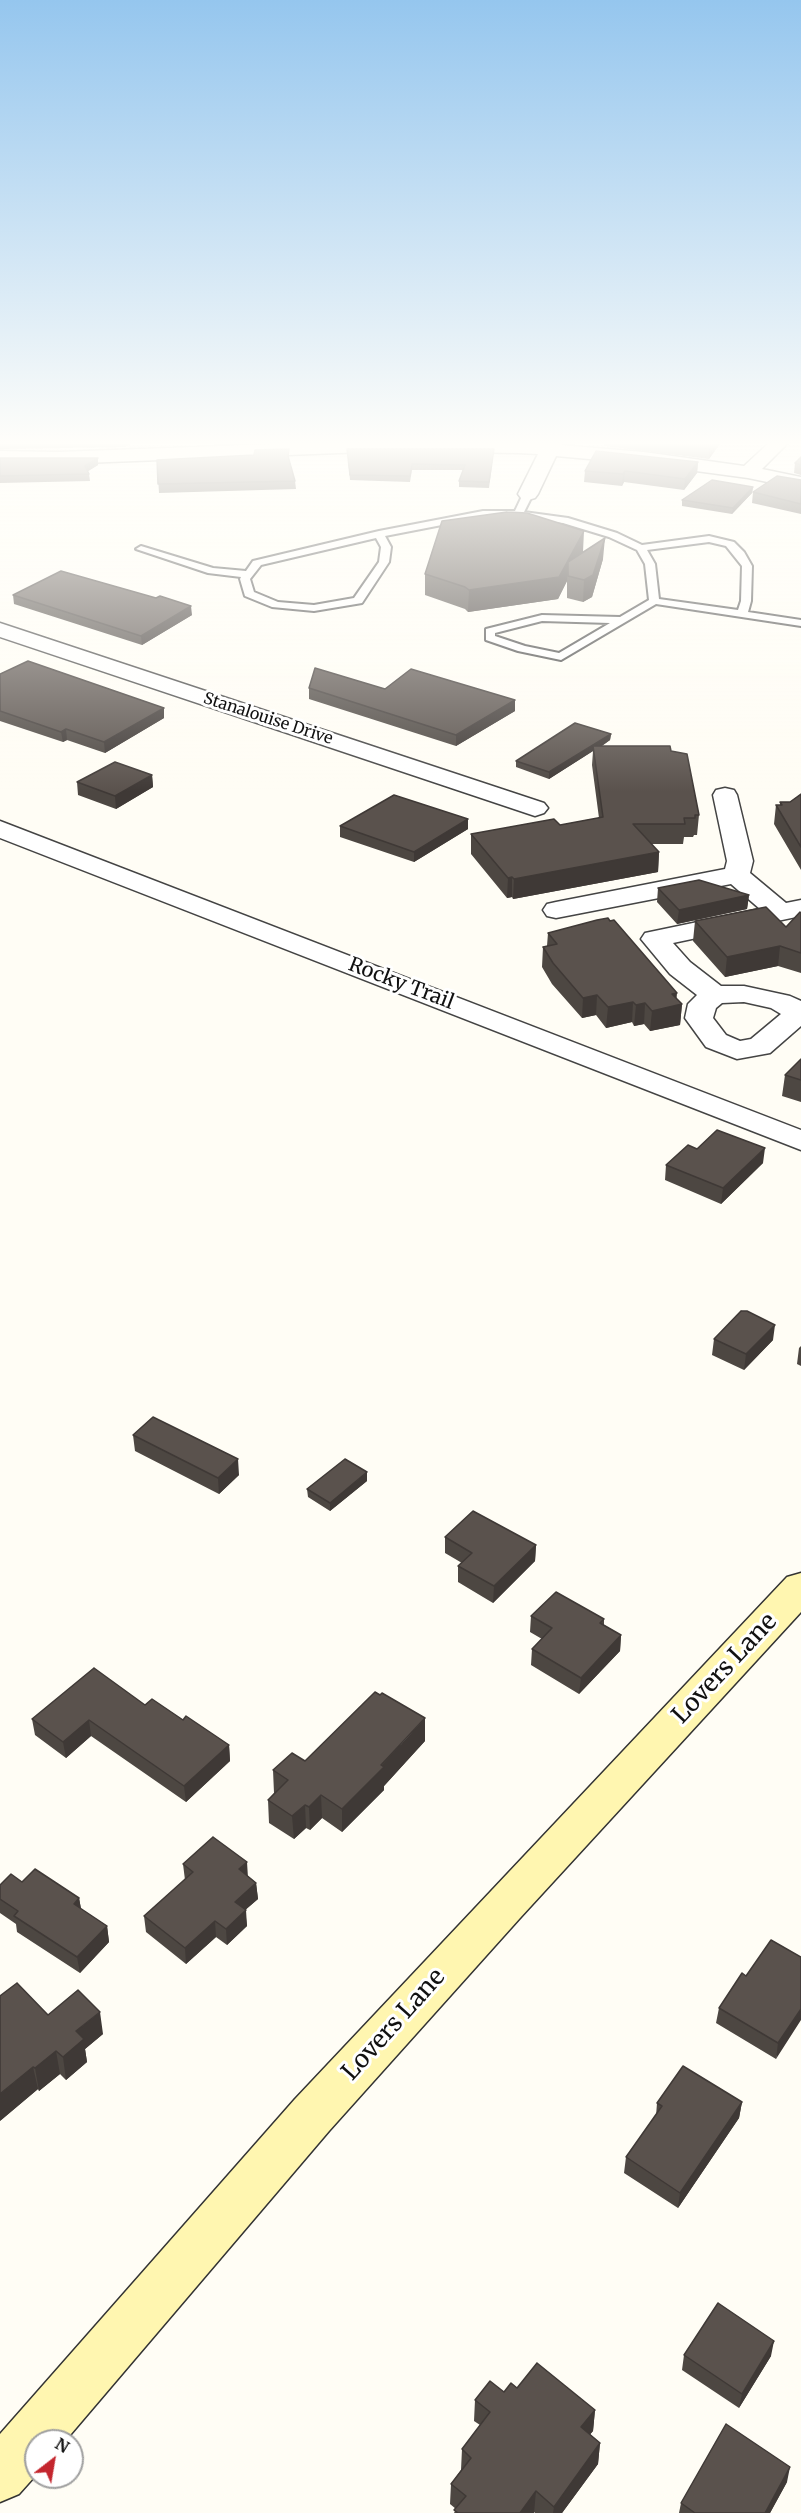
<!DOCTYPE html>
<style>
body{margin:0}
#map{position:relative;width:801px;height:2513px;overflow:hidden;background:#fffdf5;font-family:Merriweather,serif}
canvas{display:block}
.north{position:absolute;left:24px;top:2429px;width:60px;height:60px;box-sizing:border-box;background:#fff;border:2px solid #a0a0a0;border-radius:50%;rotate:31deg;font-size:16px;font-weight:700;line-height:24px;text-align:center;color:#111}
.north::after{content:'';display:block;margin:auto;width:21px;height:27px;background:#c4262e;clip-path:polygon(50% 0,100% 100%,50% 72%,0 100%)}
</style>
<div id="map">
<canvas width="801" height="2513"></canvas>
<div class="north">N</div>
</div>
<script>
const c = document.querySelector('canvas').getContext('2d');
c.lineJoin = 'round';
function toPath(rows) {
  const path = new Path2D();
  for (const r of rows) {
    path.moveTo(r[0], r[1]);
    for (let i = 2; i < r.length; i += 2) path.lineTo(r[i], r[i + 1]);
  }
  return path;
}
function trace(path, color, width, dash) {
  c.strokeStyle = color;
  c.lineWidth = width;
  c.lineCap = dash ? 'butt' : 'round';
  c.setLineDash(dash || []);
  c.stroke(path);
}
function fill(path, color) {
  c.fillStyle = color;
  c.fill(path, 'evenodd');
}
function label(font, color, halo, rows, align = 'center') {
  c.font = font + ' Merriweather,serif';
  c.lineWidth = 6;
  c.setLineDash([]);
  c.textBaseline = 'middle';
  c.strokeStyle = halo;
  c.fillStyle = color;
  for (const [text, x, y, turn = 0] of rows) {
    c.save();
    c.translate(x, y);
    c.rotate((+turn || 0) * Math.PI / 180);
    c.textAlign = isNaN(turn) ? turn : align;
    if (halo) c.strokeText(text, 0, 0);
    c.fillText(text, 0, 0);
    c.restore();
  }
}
const service = toPath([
 [528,491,533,494,524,512,568,518,617,533,642,545,709,536,734,542,744,552,752,566,751,601,748,612,801,620,801,626,656,604,561,660,518,651,486,640,486,629,542,615,620,617,649,600,645,564,637,550,609,537,563,523,516,517,483,517,385,536,391,547,389,562,362,603,314,611,272,607,245,596,240,579,241,577,208,573,136,549,141,546,213,568,246,571,253,561,379,531,483,511,515,511,523,494,528,491],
 [376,538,381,547,379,562,354,598,314,605,278,602,254,592,250,579,261,565,376,538],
 [709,542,726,546,742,566,741,601,738,610,659,599,655,564,647,550,709,542],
 [542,621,610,623,559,653,525,646,495,636,495,633,542,621]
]);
const minor = toPath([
 [381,440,543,444,545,440,563,440,561,445,644,452,744,466,772,440,791,440,762,469,801,477,801,489,748,478,644,464,556,456,538,494,535,498,528,500,521,498,518,494,538,454,518,453,390,451,58,464,0,463,0,451,58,452,381,440],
 [0,623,544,803,548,808,544,813,535,816,526,813,0,637,0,623],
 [725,788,734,790,737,795,753,861,750,873,786,903,801,900,801,916,673,943,690,962,721,986,744,986,790,996,801,1001,801,1026,770,1053,737,1059,706,1047,685,1018,688,1004,697,995,670,974,641,939,645,933,760,909,731,884,556,918,547,916,543,910,547,904,556,902,725,869,727,861,713,795,716,790,725,788],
 [744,1002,771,1008,781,1014,751,1039,740,1041,726,1035,713,1018,716,1008,722,1003,744,1002],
 [0,821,801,1130,801,1150,0,838,0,821]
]);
const secondary = toPath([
 [801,1573,801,1612,520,1918,329,2131,65,2441,36,2441,36,2475,19,2494,0,2502,0,2434,295,2099,787,1577,801,1573]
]);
trace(service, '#444', 4);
trace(minor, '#444', 3);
trace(secondary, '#333', 3);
fill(service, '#fff');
fill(minor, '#fff');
fill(secondary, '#fff6b0');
fill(toPath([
 [0,440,137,440,125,447,0,449],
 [259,440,293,440,293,441,259,442],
 [413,440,496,440,495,441],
 [605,440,730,440,728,442,722,441,709,459,604,446],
 [289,449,289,460,295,481,296,489,159,493,157,460,254,455],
 [347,449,494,449,489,488,459,487,459,481,463,470,412,470,410,482,350,480],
 [801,457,801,475,794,473,795,463],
 [0,458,98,458,98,465,88,471,89,474,90,481,0,483],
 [698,462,697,473,684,490,624,482,622,486,584,482,585,471],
 [801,480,801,514,752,503,753,492],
 [753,487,752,493,732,514,682,506,682,500],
 [583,552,603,559,592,597,583,602,567,598,567,581,558,599,468,612,465,609,425,595,425,574],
 [13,595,192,615,142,645,14,604],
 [0,674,164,718,105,753,67,740,63,742,0,721],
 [309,688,385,689,515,700,515,711,456,746,309,699],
 [611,734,610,740,602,746,671,751,699,815,697,835,694,835,693,837,684,837,683,844,651,844,659,852,658,872,513,899,512,897,507,898,471,854,471,834,560,825,599,818,592,765,593,751,549,779,516,767,516,761],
 [152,775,153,787,116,809,78,795,77,782],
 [801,794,801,870,774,824,776,805,780,805,780,802,790,802],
 [468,819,468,829,414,862,340,837,340,826],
 [658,888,749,895,747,909,677,924,657,902],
 [801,913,801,973,778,966,725,977,693,941,695,921,786,927],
 [548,933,676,998,682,1004,680,1025,650,1031,644,1024,634,1026,632,1022,606,1028,596,1015,582,1018,552,984,542,967,543,947,547,946],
 [801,1059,801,1102,782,1096,785,1075],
 [697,1149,763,1163,721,1204,665,1180,666,1165],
 [714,1339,773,1340,744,1370,712,1355],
 [801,1346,801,1366,797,1364,799,1348],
 [133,1435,239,1475,219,1494,135,1451],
 [367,1481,330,1511,308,1497,307,1489],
 [445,1537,536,1545,535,1561,493,1603,458,1582,458,1566,462,1563,445,1553],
 [531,1616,604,1619,604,1625,621,1635,620,1651,579,1694,531,1665,532,1649,542,1639,530,1632],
 [145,1705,183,1720,229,1745,230,1761,186,1802,91,1736,66,1758,35,1735,32,1719],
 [425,1741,384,1786,384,1790,342,1832,322,1818,310,1830,306,1828,294,1839,269,1823,268,1800,274,1793,273,1770,305,1761],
 [183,1864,248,1876,256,1883,258,1899,245,1910,247,1926,227,1945,216,1937,186,1964,146,1932,144,1916,185,1880],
 [0,1885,79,1898,81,1909,107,1926,109,1942,80,1973,17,1932,16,1924,0,1913],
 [801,1957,776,2059,716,2023,719,2008,746,1976],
 [48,2015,103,2034,85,2049,87,2062,66,2080,60,2074,39,2091,38,2089,0,2121],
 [742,2102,739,2118,678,2208,624,2173,626,2157,656,2116,657,2103],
 [684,2355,771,2356,739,2408,682,2370],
 [517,2388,595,2410,593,2431,590,2434,600,2443,598,2464,562,2513,535,2513,534,2512,534,2513,454,2513,456,2509,450,2504,451,2484,461,2470,462,2449,480,2425,474,2421,475,2400],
 [787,2482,770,2513,679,2513,681,2503]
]), '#4d4742');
fill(toPath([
 [125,440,137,440,125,447],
 [717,440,722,440,722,441,709,459,709,449],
 [98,458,98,465,85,473,85,466],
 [698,462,697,473,684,490,685,479],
 [625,471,624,482,622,486,623,474],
 [753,487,752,493,732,514,733,508],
 [584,531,583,552,568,562,567,581,558,599,468,612,469,590],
 [605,538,603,559,592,597,583,602,584,580],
 [191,606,192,615,142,645,141,636],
 [515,700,515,711,456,746,456,735],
 [164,708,164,718,105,753,104,742],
 [66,729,67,740,63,742,61,732],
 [611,734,610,740,594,751,593,746,593,751,549,779,549,772],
 [152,775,153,787,116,809,115,796],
 [468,819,468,829,414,862,414,852],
 [659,852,658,872,513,899,514,879],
 [512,877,512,897,507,898,508,878],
 [749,895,747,909,677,924,679,910],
 [780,946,778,966,725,977,727,957],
 [677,993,676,1005,682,1004,680,1025,650,1031,652,1011,672,994],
 [597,995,596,1015,582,1018,583,998],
 [633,1002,632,1022,606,1028,608,1007],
 [645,1003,644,1024,634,1026,636,1005],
 [765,1148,763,1163,721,1204,723,1188],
 [775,1325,773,1340,744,1370,746,1354],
 [238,1459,239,1475,219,1494,218,1478],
 [367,1472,367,1481,330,1511,330,1503],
 [536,1545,535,1561,493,1603,494,1586],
 [621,1635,620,1651,579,1694,581,1678],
 [425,1718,425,1741,384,1786,384,1790,342,1832,342,1809],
 [89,1720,91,1736,66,1758,63,1742],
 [229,1745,230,1761,186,1802,184,1786],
 [321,1795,322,1818,310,1830,309,1807],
 [305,1805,306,1828,294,1839,292,1816],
 [247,1862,248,1878,239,1869],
 [256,1883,258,1899,236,1918,235,1902],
 [79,1898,82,1914,74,1904],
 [246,1910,247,1926,227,1945,226,1929],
 [215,1921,216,1937,186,1964,185,1948],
 [107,1926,109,1942,80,1973,77,1957],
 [801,2009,801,2020,776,2059,778,2043],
 [100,2012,103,2034,85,2049,87,2062,66,2080,63,2057,76,2031],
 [56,2051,60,2074,39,2091,35,2068],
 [33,2067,38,2089,0,2121,0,2094],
 [742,2102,739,2118,678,2208,680,2193],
 [774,2341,771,2356,739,2408,742,2394],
 [595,2410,593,2431,579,2448,581,2427],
 [600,2443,598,2464,562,2513,553,2513,554,2507],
 [790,2467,787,2482,770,2513,765,2513],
 [536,2491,534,2513,520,2513]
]), '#3f3936');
const building = toPath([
 [0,440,125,440,0,442,0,440],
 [628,440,717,440,709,449,628,440],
 [289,449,288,456,295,481,158,484,157,460,254,455,255,450,289,449],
 [347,449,494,449,489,482,459,481,465,465,412,464,410,476,350,475,347,449],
 [596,451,698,462,685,479,625,471,623,474,585,471,596,451],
 [801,457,801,465,795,463,801,457],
 [0,458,98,458,85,466,89,474,0,476,0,458],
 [777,476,801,480,801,504,753,492,777,476],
 [712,480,753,487,733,508,682,500,712,480],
 [507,512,527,513,584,531,559,577,469,590,465,587,425,574,442,521,507,512],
 [605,538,593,575,584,580,568,576,568,562,605,538],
 [61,571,156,598,160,596,191,606,141,636,13,595,61,571],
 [28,661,164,708,104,742,66,729,61,732,0,711,0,674,28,661],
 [315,668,385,689,411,669,515,700,456,735,309,688,315,668],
 [575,723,611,734,549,772,516,761,575,723],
 [593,746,670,746,671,751,687,754,699,815,695,815,695,818,684,818,685,824,633,824,659,852,514,879,512,877,508,878,471,834,554,819,560,825,603,817,593,746],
 [115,762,152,775,115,796,77,782,115,762],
 [801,794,801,847,776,805,782,805,780,802,790,802,801,794],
 [394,795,468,819,414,852,340,826,394,795],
 [699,880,749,895,679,910,658,888,699,880],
 [766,907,786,927,800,912,801,913,801,953,780,946,727,957,695,921,766,907],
 [608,918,610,921,614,920,677,993,672,994,682,1004,652,1011,645,1003,636,1005,633,1002,608,1007,597,995,583,998,553,963,543,947,557,944,548,933,597,920,608,918],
 [801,1059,801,1080,785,1075,801,1059],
 [717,1130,765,1148,723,1188,666,1165,688,1145,697,1149,717,1130],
 [741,1311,747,1311,775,1325,746,1354,714,1339,741,1311],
 [153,1417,238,1459,218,1478,133,1435,153,1417],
 [345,1459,367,1472,330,1503,307,1489,345,1459],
 [473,1511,536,1545,494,1586,458,1566,472,1553,445,1537,473,1511],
 [556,1592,604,1619,600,1623,621,1635,581,1678,532,1649,552,1628,531,1616,556,1592],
 [94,1668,145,1705,152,1699,183,1720,186,1716,229,1745,184,1786,89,1720,63,1742,32,1719,94,1668],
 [375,1692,380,1695,382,1693,425,1718,381,1765,384,1767,342,1809,321,1795,309,1807,305,1805,292,1816,268,1800,288,1780,273,1770,292,1753,305,1761,375,1692],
 [213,1837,247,1862,239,1869,256,1883,235,1902,246,1910,226,1929,215,1921,185,1948,144,1916,193,1872,183,1864,213,1837],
 [35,1869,79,1898,74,1904,107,1926,77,1957,14,1916,18,1911,0,1899,0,1885,11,1874,22,1882,35,1869],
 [771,1940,801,1957,801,2009,778,2043,719,2008,742,1973,746,1976,771,1940],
 [17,1983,48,2015,78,1990,100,2012,76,2031,84,2039,63,2057,56,2051,35,2068,33,2067,0,2094,0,1996,17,1983],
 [683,2066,742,2102,680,2193,626,2157,662,2106,657,2103,683,2066],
 [718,2303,774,2341,742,2394,684,2355,718,2303],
 [537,2363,595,2410,581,2427,600,2443,554,2507,536,2491,520,2513,458,2513,454,2510,466,2496,451,2484,471,2458,462,2449,490,2412,475,2400,490,2381,504,2392,511,2383,517,2388,537,2363],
 [726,2424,790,2467,765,2513,695,2513,681,2503,726,2424]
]);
fill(building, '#5a524d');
trace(building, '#3f3936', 1.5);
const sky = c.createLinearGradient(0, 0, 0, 792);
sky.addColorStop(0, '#95c6ee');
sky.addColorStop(0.56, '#fffefa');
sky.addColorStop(1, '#fffefa00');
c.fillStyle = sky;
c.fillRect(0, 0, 801, 792);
label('16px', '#111', '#fff', [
 ["Stanalouise Drive",268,719,18]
]);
label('20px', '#111', '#fff', [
 ["Rocky Trail",401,984,21]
]);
label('24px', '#111', '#fff', [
 ["Lovers Lane",725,1669,-47],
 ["Lovers Lane",394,2025,-48]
]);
</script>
